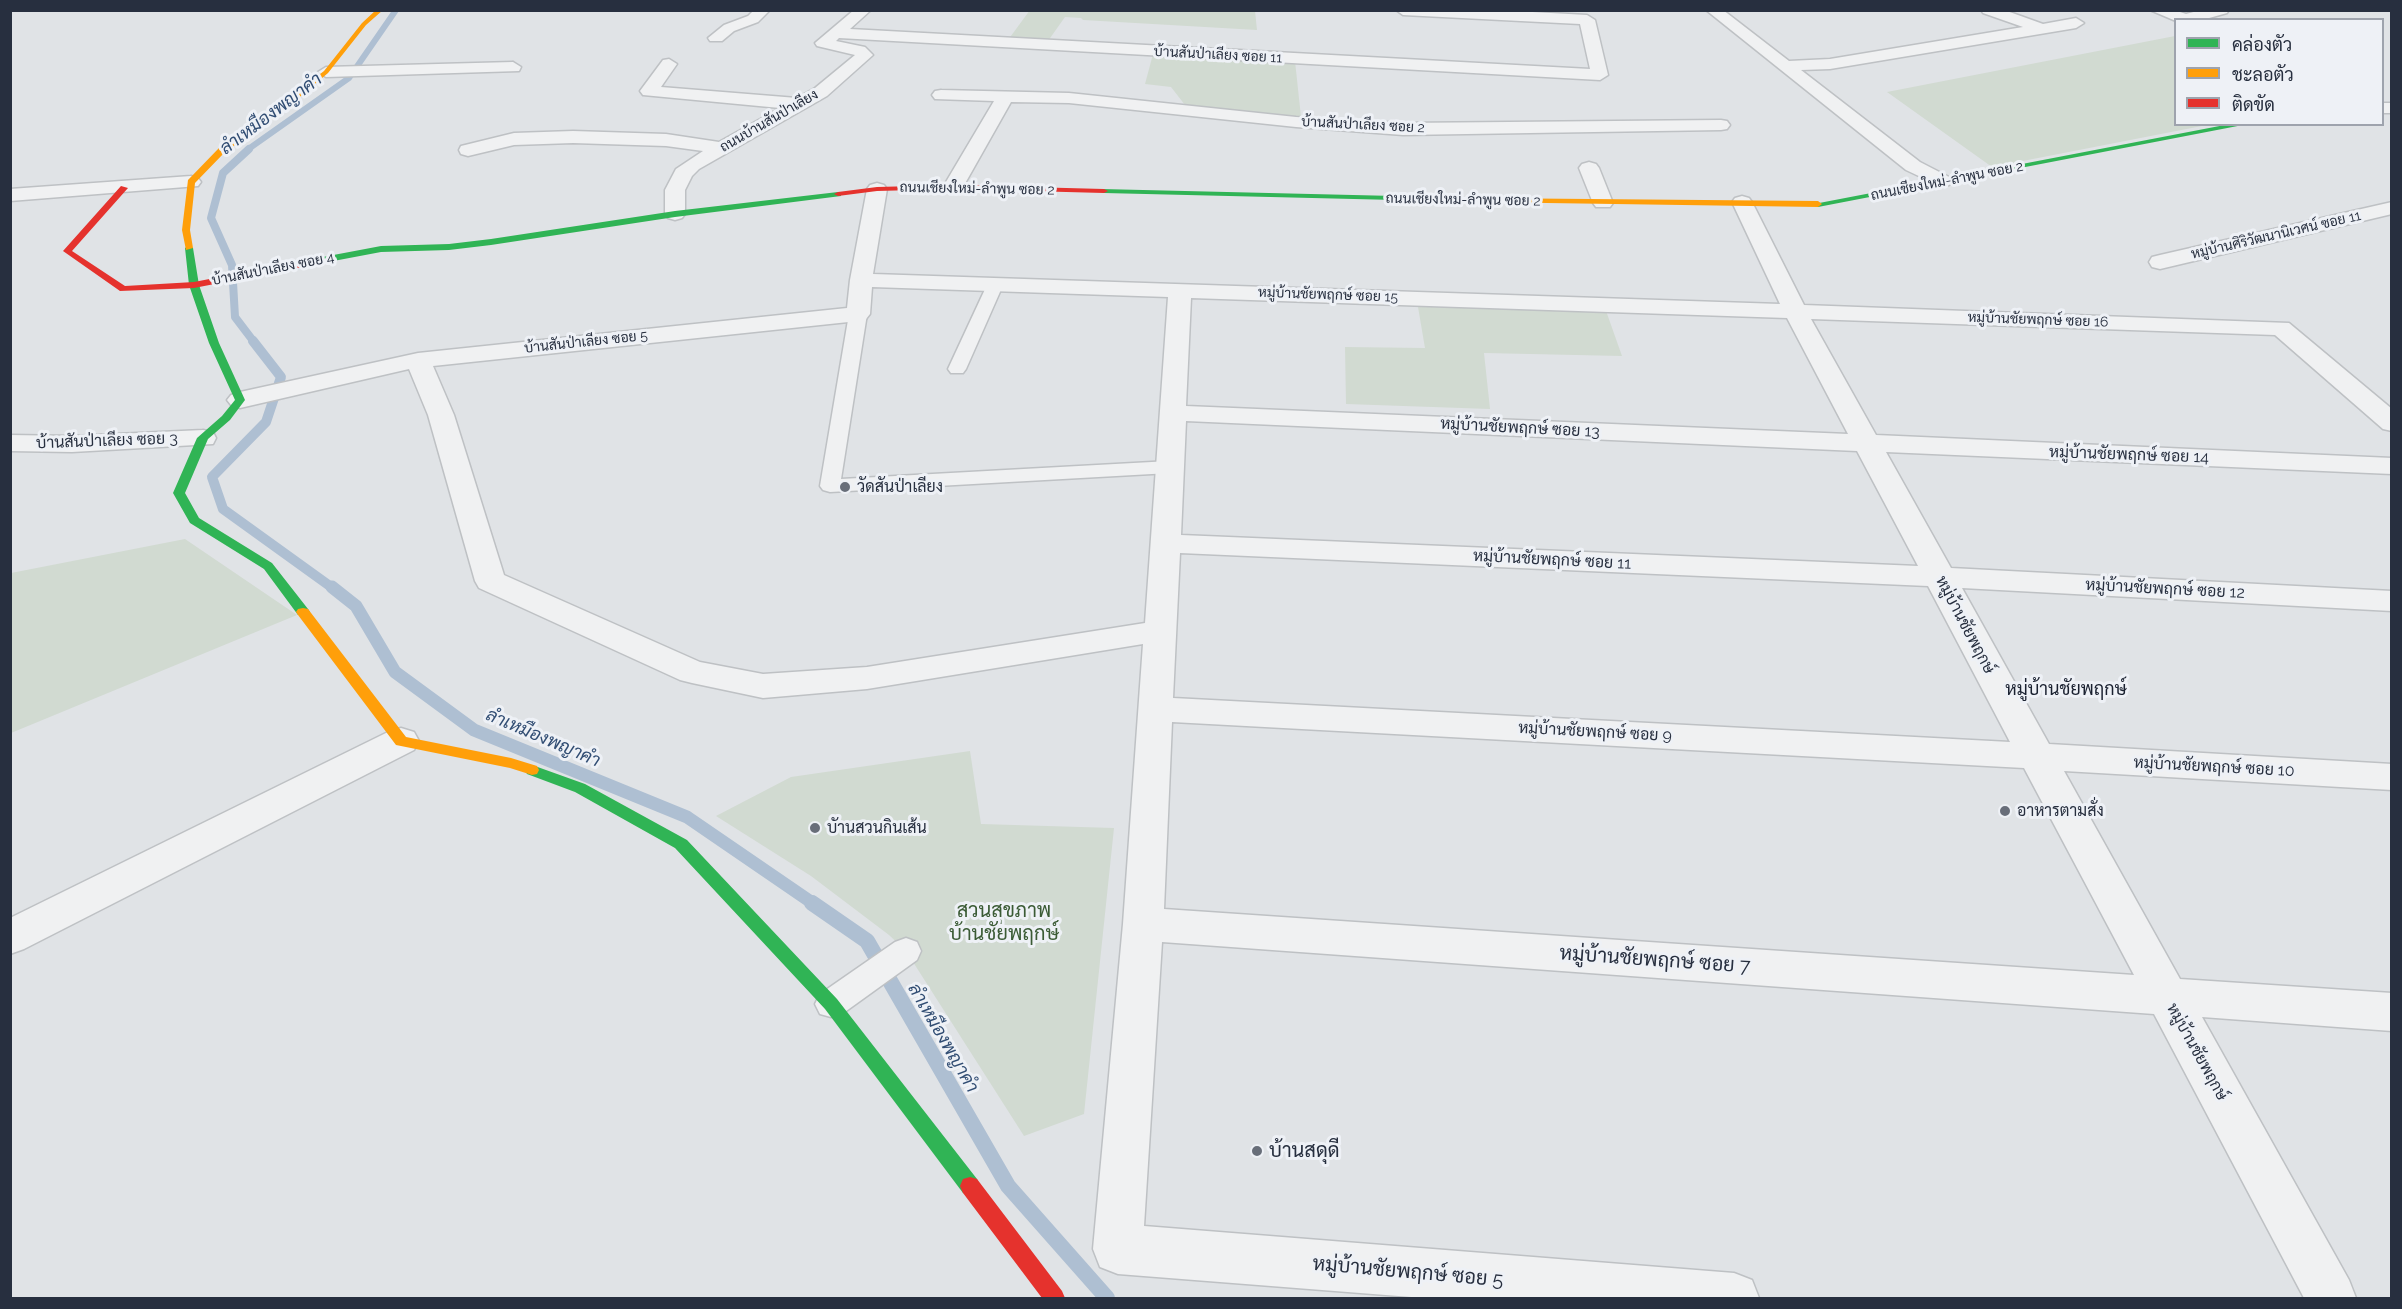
<!DOCTYPE html>
<meta charset="utf-8">
<style>
body{margin:0}
#map{position:relative;width:2402px;height:1309px;overflow:hidden;background:#e0e3e6;font-family:Raleway,Sarabun,sans-serif}
canvas{display:block}
.frame{position:absolute;inset:0;border:12px solid #272f3f;pointer-events:none}
.legend{position:absolute;left:2174px;top:18px;width:210px;height:108px;box-sizing:border-box;background:#eef1f6;border:2px solid #9ea3ad;margin:0;padding:8px 10px;list-style:none;font-size:18px;color:#272f3f}
.legend li{display:flex;align-items:center;gap:12px;height:30px}
.legend b{width:30px;border:2px solid #9ea3ad}
</style>
<div id="map">
<canvas width="2402" height="1309"></canvas>
<div class="frame"></div>
<ul class="legend">
<li><b style="height:8px;background:#30b455"></b>คล่องตัว</li>
<li><b style="height:8px;background:#ff9f0a"></b>ชะลอตัว</li>
<li><b style="height:8px;background:#e5322d"></b>ติดขัด</li>
</ul>
</div>
<script>
const c = document.querySelector('canvas').getContext('2d');
c.lineJoin = 'round';
function fill(path, color) {
  c.fillStyle = color;
  c.fill(path, 'evenodd');
}
function toPath(rows) {
  const path = new Path2D();
  for (const r of rows) {
    path.moveTo(r[0], r[1]);
    for (let i = 2; i < r.length; i += 2) path.lineTo(r[i], r[i + 1]);
  }
  return path;
}
function trace(path, color, width, dash) {
  c.strokeStyle = color;
  c.lineWidth = width;
  c.lineCap = dash ? 'butt' : 'round';
  c.setLineDash(dash || []);
  c.stroke(path);
}
function label(font, color, halo, rows, align = 'center') {
  c.font = font + ' Raleway,Sarabun,sans-serif';
  c.lineWidth = 6;
  c.setLineDash([]);
  c.textBaseline = 'middle';
  c.strokeStyle = halo;
  c.fillStyle = color;
  for (const [text, x, y, turn = 0] of rows) {
    c.save();
    c.translate(x, y);
    c.rotate((+turn || 0) * Math.PI / 180);
    c.textAlign = isNaN(turn) ? turn : align;
    if (halo) c.strokeText(text, 0, 0);
    c.fillText(text, 0, 0);
    c.restore();
  }
}
fill(toPath([
 [1030,10,1255,11,1257,30,1083,20,1081,18,1065,17,1048,41,1008,40],
 [2175,36,2176,124,2207,125,1992,167,1887,92],
 [1153,54,1295,61,1301,117,1185,105,1171,87,1145,84],
 [1417,301,1605,308,1622,356,1484,353,1490,409,1346,404,1345,347,1425,348],
 [185,539,297,615,11,733,11,573],
 [970,751,981,824,1114,828,1084,1114,1024,1136,906,951,889,935,811,876,716,816,791,777]
]), '#d1dad1');
trace(toPath([
 [247,150,349,78,396,10]
]), '#aebfd2', 6);
trace(toPath([
 [249,149,223,173,211,218,232,265,235,317,254,342]
]), '#aebfd2', 8);
trace(toPath([
 [253,341,281,377,266,422,212,477,223,509,334,589]
]), '#aebfd2', 10);
trace(toPath([
 [332,587,356,606,395,672,474,730,687,817,814,904]
]), '#aebfd2', 13);
trace(toPath([
 [812,903,867,941,1008,1186,1107,1298]
]), '#aebfd2', 16);
const lane = toPath([
 [995,280,1003,285,966,369,963,373,951,373,948,369,987,285,995,280],
 [858,309,864,310,867,314,841,479,1170,461,1177,463,1180,467,1177,471,1170,473,830,492,823,490,820,486,849,314,852,310,858,309],
 [906,938,917,942,921,951,917,960,842,1014,831,1017,820,1014,815,1004,820,994,895,942,906,938]
]);
const street = toPath([
 [754,10,770,10,758,22,734,31,722,41,710,41,708,38,724,25,748,16,754,10],
 [854,10,871,10,850,29,1590,69,1580,24,1403,15,1396,10,1496,10,1587,15,1595,20,1608,75,1600,80,839,38,836,41,865,47,873,55,827,96,699,169,692,176,685,190,685,214,682,218,675,220,668,218,665,214,665,190,676,169,703,151,666,146,573,143,514,145,468,156,461,154,459,150,461,146,514,133,573,131,666,134,719,142,780,108,643,95,640,91,663,60,669,59,677,64,661,87,797,98,815,88,855,55,817,46,815,43,854,10],
 [1706,10,1723,10,1789,61,1830,59,2023,27,1983,13,1981,10,2004,10,2043,24,2076,18,2084,23,2076,28,1830,69,1801,70,1920,162,1949,177,1952,181,1949,185,1942,187,1906,170,1706,10],
 [2150,10,2174,10,2186,14,2201,10,2229,10,2227,13,2202,20,2176,21,2150,10],
 [513,62,521,67,519,71,326,77,318,72,326,67,513,62],
 [941,90,1069,93,1296,117,1403,123,1721,120,1727,121,1730,125,1727,129,1721,130,1403,135,1296,127,1069,103,1011,102,963,187,960,191,953,193,946,191,943,187,994,101,935,99,932,95,935,91,941,90],
 [2382,103,2392,103,2392,113,2382,113,2382,103],
 [1589,162,1596,164,1599,168,1613,203,1610,207,1596,207,1593,203,1579,168,1582,164,1589,162],
 [191,176,198,178,201,182,198,186,10,201,10,189,191,176],
 [877,183,884,185,887,189,873,274,1780,304,1732,202,1735,198,1742,196,1749,198,1752,202,1804,305,2289,323,2392,409,2392,431,2383,429,2275,335,1811,319,1876,435,2392,458,2392,474,1886,452,1951,568,2392,591,2392,611,1962,588,2049,744,2392,764,2392,790,2064,771,2180,979,2392,993,2392,1031,2202,1017,2349,1280,2356,1298,2304,1298,2154,1014,1162,942,1144,1226,1734,1273,1752,1280,1759,1298,1424,1298,1118,1274,1100,1267,1093,1249,1123,924,1143,644,867,689,763,698,692,683,680,680,479,588,475,581,428,415,409,369,240,408,231,405,227,400,231,395,240,392,418,353,847,308,850,280,867,189,870,185,877,183],
 [872,287,1168,297,1145,623,867,667,763,674,700,662,504,575,454,415,433,366,858,321,866,319,870,314,872,287],
 [1191,298,1787,318,1848,434,1186,406,1191,298],
 [1186,421,1857,451,1918,566,1181,535,1186,421],
 [1180,553,1928,586,2010,742,1173,698,1180,553],
 [1172,722,2024,768,2134,975,1164,909,1172,722],
 [2392,202,2392,214,2160,269,2152,267,2149,262,2152,257,2160,255,2392,202],
 [203,430,213,432,216,438,213,444,72,452,10,451,10,435,72,436,203,430],
 [401,728,414,732,419,741,414,750,24,949,10,954,10,918,388,732,401,728]
]);
trace(lane, '#bec1c4', 3);
trace(street, '#bec1c4', 3);
fill(lane, '#f0f1f2');
fill(street, '#f0f1f2');
fill(toPath([
 [2230,124,2248,124,1818,207,1814,204,2230,124],
 [1101,189,1479,198,1483,200,1479,202,1104,193,1100,191,1101,189],
 [838,192,841,192,841,196,675,217,491,245,449,250,381,252,307,266,302,263,307,260,381,246,449,244,491,239,675,211,838,192],
 [189,245,193,248,199,285,219,343,245,400,230,420,208,439,185,493,199,518,272,563,308,609,310,612,308,615,298,615,264,569,190,523,173,493,197,438,222,416,235,400,209,343,189,285,185,248,189,245],
 [532,765,585,784,687,840,837,999,977,1179,980,1186,977,1193,970,1195,963,1193,825,1009,675,848,575,792,527,774,525,770,527,766,532,765]
]), '#30b455');
fill(toPath([
 [376,10,383,10,366,25,328,73,275,118,225,152,195,183,190,230,193,248,186,250,182,230,188,180,219,148,269,114,324,71,362,23,376,10],
 [1476,198,1818,201,1822,204,1818,207,1479,202,1475,200,1476,198],
 [303,608,308,609,406,737,511,758,537,766,539,770,537,774,532,775,510,768,396,745,298,615,296,612,298,609,303,608]
]), '#ff9f0a');
fill(toPath([
 [953,185,1104,189,1108,191,1104,193,953,189,877,191,838,196,834,194,838,192,877,187,953,185],
 [121,186,128,188,72,251,125,286,194,282,307,260,312,263,307,266,194,288,120,291,63,251,121,186],
 [970,1177,977,1179,1062,1291,1065,1298,1042,1298,963,1193,960,1186,963,1179,970,1177]
]), '#e5322d');
for (const [x, y, r, color] of [
 [845,487,6,"#686e79"],
 [2005,811,6,"#686e79"],
 [815,828,6,"#686e79"],
 [1257,1151,6,"#686e79"]
]) {
  const dot = new Path2D();
  dot.arc(x, y, r, 0, 2 * Math.PI);
  c.fillStyle = color;
  c.fill(dot);
  trace(dot, '#eef1f6', 2);
}
label('14px', '#272f3f', '#eef1f6', [
 ["บ้านสันป่าเลียง ซอย 11",1218,55,3],
 ["ถนนบ้านสันป่าเลียง",769,121,-30],
 ["บ้านสันป่าเลียง ซอย 2",1363,125,3],
 ["ถนนเชียงใหม่-ลำพูน ซอย 2",1947,181,-11],
 ["ถนนเชียงใหม่-ลำพูน ซอย 2",977,189,1],
 ["ถนนเชียงใหม่-ลำพูน ซอย 2",1463,200,1],
 ["หมู่บ้านศิริวัฒนานิเวศน์ ซอย 11",2276,235,-13],
 ["บ้านสันป่าเลียง ซอย 4",273,269,-11],
 ["หมู่บ้านชัยพฤกษ์ ซอย 15",1328,295,2],
 ["หมู่บ้านชัยพฤกษ์ ซอย 16",2038,320,2],
 ["บ้านสันป่าเลียง ซอย 5",586,342,-6]
]);
label('16px', '#272f3f', '#eef1f6', [
 ["หมู่บ้านชัยพฤกษ์ ซอย 13",1520,428,3],
 ["บ้านสันป่าเลียง ซอย 3",107,441,-2],
 ["หมู่บ้านชัยพฤกษ์ ซอย 14",2129,455,2],
 ["หมู่บ้านชัยพฤกษ์ ซอย 11",1552,560,3],
 ["หมู่บ้านชัยพฤกษ์ ซอย 12",2165,589,3],
 ["หมู่บ้านชัยพฤกษ์",1965,625,62],
 ["หมู่บ้านชัยพฤกษ์ ซอย 9",1595,732,3],
 ["หมู่บ้านชัยพฤกษ์ ซอย 10",2214,767,3],
 ["หมู่บ้านชัยพฤกษ์",2197,1052,61]
]);
label('16px', '#272f3f', '#eef1f6', [
 ["วัดสันป่าเลียง",857,487],
 ["อาหารตามสั่ง",2017,811],
 ["บัานสวนกินเส้น",827,828]
], 'left');
label('italic 18px', '#314d73', '#eef1f6', [
 ["ลำเหมืองพญาคำ",271,114,-37],
 ["ลำเหมืองพญาคำ",543,738,23],
 ["ลำเหมืองพญาคำ",943,1038,60]
]);
label('18px', '#1a2130', '#eef1f6', [
 ["หมู่บ้านชัยพฤกษ์",2066,690]
]);
label('20px', '#3b5b35', '#eef1f6', [
 ["สวนสุขภาพ",1004,911],
 ["บ้านชัยพฤกษ์",1004,934]
]);
label('20px', '#272f3f', '#eef1f6', [
 ["หมู่บ้านชัยพฤกษ์ ซอย 7",1655,960,4],
 ["หมู่บ้านชัยพฤกษ์ ซอย 5",1408,1272,5]
]);
label('20px', '#272f3f', '#eef1f6', [
 ["บ้านสดุดี",1269,1151]
], 'left');
</script>
